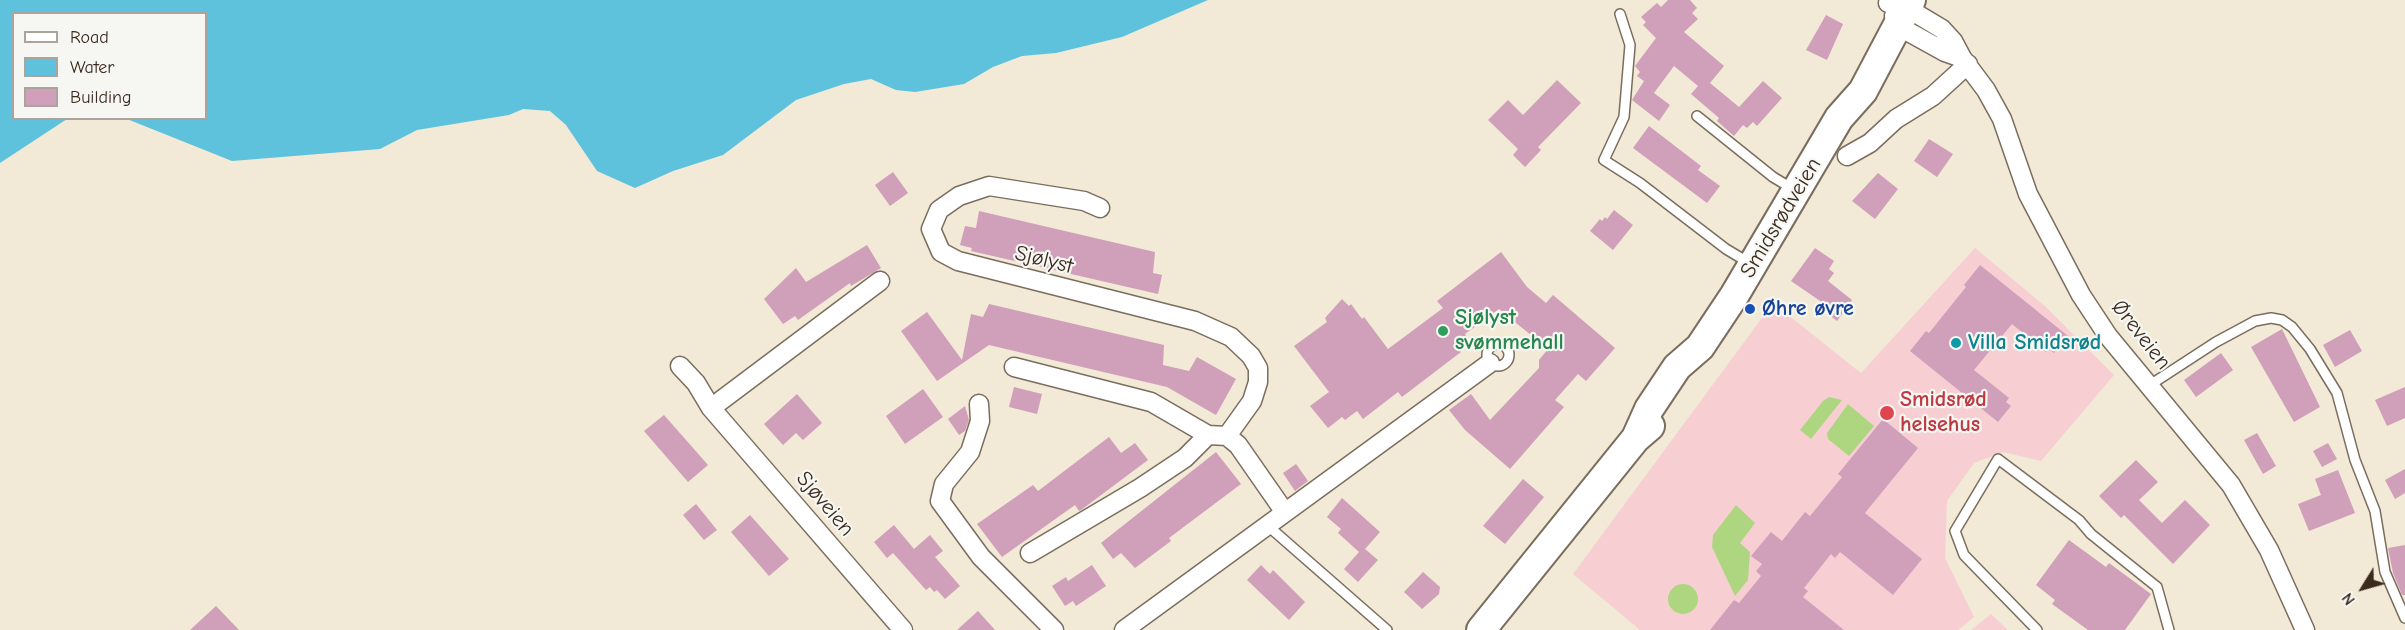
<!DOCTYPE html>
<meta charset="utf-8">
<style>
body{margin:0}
#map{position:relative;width:2405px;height:630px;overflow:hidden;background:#f2e9d6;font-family:"Comic Neue",sans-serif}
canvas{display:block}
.legend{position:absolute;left:12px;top:12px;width:195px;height:108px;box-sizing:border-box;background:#f6f6f2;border:2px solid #aba49d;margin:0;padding:8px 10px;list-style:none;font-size:18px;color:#3b2a1e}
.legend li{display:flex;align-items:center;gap:12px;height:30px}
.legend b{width:30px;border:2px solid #aba49d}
.north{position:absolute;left:2333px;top:558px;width:60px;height:60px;-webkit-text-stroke:4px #f6f6f2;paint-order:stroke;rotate:233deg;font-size:16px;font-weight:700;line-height:24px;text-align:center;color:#3b2a1e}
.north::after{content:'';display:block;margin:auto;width:21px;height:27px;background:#3b2a1e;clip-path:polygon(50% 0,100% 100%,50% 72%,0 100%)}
</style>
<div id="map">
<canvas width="2405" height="630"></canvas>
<ul class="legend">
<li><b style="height:8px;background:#fff"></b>Road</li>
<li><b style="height:16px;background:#5ec2dc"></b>Water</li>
<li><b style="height:16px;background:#d09fba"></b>Building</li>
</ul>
<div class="north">N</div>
</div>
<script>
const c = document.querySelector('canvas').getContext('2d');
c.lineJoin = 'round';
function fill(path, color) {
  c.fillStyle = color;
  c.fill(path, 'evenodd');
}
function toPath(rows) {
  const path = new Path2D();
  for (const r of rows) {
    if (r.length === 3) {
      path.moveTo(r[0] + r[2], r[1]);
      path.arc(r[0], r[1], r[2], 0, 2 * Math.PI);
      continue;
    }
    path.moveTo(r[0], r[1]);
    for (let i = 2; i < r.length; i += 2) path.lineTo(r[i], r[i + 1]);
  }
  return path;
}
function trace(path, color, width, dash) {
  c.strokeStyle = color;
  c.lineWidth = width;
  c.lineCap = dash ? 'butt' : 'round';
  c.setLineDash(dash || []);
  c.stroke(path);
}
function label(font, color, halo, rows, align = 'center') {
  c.font = font + ' "Comic Neue",sans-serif';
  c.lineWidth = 4.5;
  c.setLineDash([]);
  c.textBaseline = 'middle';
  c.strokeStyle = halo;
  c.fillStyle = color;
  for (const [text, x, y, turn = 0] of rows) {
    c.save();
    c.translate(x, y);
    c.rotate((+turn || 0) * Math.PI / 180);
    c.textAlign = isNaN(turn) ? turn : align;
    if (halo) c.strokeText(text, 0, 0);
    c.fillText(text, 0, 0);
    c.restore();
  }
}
fill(toPath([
 [1975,248,2045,306,2114,375,2041,461,2003,452,1974,463,1947,501,1945,558,1974,617,1958,630,1640,630,1573,574,1773,303,1861,373],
 [1991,614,2008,630,1971,630]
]), '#f7cfd3');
fill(toPath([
 [1829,397,1842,400,1811,439,1800,430,1823,401],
 [1848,404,1874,426,1849,456,1828,439,1827,433],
 [1736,505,1755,523,1740,543,1750,552,1748,580,1735,596,1712,547,1713,535],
 [1683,599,15]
]), '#aed680');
fill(toPath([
 [0,0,1208,0,1122,37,1056,53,1022,56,993,67,964,84,915,92,896,90,871,79,844,84,796,100,723,155,673,171,635,188,597,171,566,125,550,111,523,109,509,115,417,130,380,149,232,161,127,119,206,118,206,14,14,14,14,118,67,119,0,163]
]), '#5ec2dc');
fill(toPath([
 [1668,0,1690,0,1697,8,1692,13,1698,19,1684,32,1724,66,1710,83,1739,107,1763,81,1782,98,1757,126,1753,122,1747,128,1743,125,1734,136,1717,121,1719,118,1691,94,1698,86,1674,66,1654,93,1670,105,1659,121,1632,100,1644,81,1637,76,1640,72,1635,66,1656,38,1643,25,1646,22,1641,17,1657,3,1661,7],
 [1826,15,1843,24,1827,60,1806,50],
 [1557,80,1581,103,1538,147,1541,150,1525,167,1513,155,1518,149,1488,120,1508,100,1523,115],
 [1649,126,1701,166,1698,170,1720,186,1707,203,1633,148],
 [1929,139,1953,154,1937,177,1914,161],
 [893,172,908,193,890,206,875,185],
 [1878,173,1898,189,1875,219,1852,201],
 [1614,210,1633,225,1613,250,1590,231,1600,219,1602,221,1605,217,1607,219],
 [979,211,1155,252,1153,273,1162,275,1158,294,971,251,972,248,960,245,965,226,976,228],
 [867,245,881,268,851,286,850,283,798,320,795,316,783,324,764,299,796,268,806,282],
 [1815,248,1834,261,1829,269,1834,273,1828,281,1852,300,1837,321,1822,309,1826,305,1791,281],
 [1501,252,1527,287,1546,303,1553,295,1615,348,1586,381,1578,374,1555,400,1564,407,1510,469,1465,430,1449,410,1471,394,1490,420,1539,368,1539,360,1548,349,1499,309,1465,334,1467,337,1456,345,1461,352,1402,397,1398,392,1363,419,1357,411,1345,420,1342,417,1328,428,1310,406,1329,392,1294,346,1327,322,1325,318,1342,299,1349,306,1351,304,1362,319,1364,317,1388,349,1443,308,1437,301],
 [1980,265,2068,336,2054,353,2049,349,2046,352,2012,324,1974,370,2009,398,2006,402,2011,406,1998,422,1910,351,1926,331,1929,333,1966,287,1964,285],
 [989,304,1164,345,1163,365,1189,371,1197,357,1236,379,1216,415,1167,387,989,345,937,381,901,331,927,312,962,360,971,314,983,317],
 [2282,329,2320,407,2294,422,2251,347],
 [2350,330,2362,351,2335,367,2323,345],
 [2221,353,2233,370,2196,397,2184,380],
 [1014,387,1042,394,1037,414,1009,407],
 [2405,387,2405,418,2387,426,2375,400],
 [923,389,943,417,905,444,886,416],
 [797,394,822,423,803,440,796,433,783,445,764,424],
 [965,406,969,420,965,431,959,435,948,419],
 [664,415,708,465,688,482,644,431],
 [1883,419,1918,448,1865,513,1922,559,1893,595,1840,552,1835,558,1831,554,1804,588,1808,591,1803,597,1844,630,1710,630,1734,600,1739,603,1761,576,1756,571,1762,564,1751,556,1771,532,1782,541,1805,512,1810,516,1842,477,1838,474],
 [2257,433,2276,466,2263,474,2244,440],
 [1109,437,1121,453,1135,443,1148,460,1081,510,1079,511,1075,505,1002,557,977,524,1033,485,1038,491],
 [2328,443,2337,459,2322,467,2313,451],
 [1216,452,1241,484,1169,538,1171,541,1135,568,1121,553,1113,559,1101,543],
 [2136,460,2158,482,2139,500,2162,523,2185,500,2210,525,2173,564,2124,515,2121,518,2099,496],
 [1296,464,1308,481,1295,491,1283,473],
 [2405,469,2405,493,2395,499,2385,480],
 [2338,470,2355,513,2309,531,2298,504,2321,495,2315,479],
 [1523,479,1544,497,1505,544,1483,526],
 [1342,498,1380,532,1365,549,1378,560,1358,582,1344,569,1359,552,1338,533,1341,529,1327,517],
 [696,504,717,530,704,540,683,515],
 [750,515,789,559,769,576,731,532],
 [894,525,914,549,930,535,943,551,935,557,960,586,945,599,937,590,934,592,930,587,926,590,893,553,887,558,874,542],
 [2069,540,2106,567,2109,563,2151,594,2125,630,2088,630,2052,604,2055,600,2036,585],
 [2405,545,2405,595,2402,595,2393,573,2388,548],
 [1092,565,1106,586,1076,606,1073,601,1065,606,1052,586,1066,577,1068,581],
 [1261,565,1270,574,1273,570,1305,602,1289,620,1247,580],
 [1423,572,1440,587,1439,594,1422,609,1404,592],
 [216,606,239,630,190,630],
 [978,611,995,630,957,630]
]), '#d09fba');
const service = toPath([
 [1620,14,1630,45,1624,117,1604,160,1640,183,1726,249,1751,264],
 [1697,116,1773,177,1793,189],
 [1498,355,11],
 [2150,385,2216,342,2255,321,2271,318,2282,320,2292,327,2310,349,2337,393,2355,460,2375,511,2385,572,2405,618],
 [1267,525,1387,630],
 [2037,630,1964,555,1955,531,1998,459,2079,520,2091,534,2157,587,2169,630]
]);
const minor = toPath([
 [1888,3,1907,8,1942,29,1953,41,1962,58,1986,90,2002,119,2028,194,2081,295,2108,336,2231,485,2269,550,2305,630],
 [1894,16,1898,26,1945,52,1962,58],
 [1847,156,1870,143,1896,119,1933,96,1968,64],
 [1100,208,1084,201,989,186,959,196,939,210,931,229,941,252,958,261,1195,321,1231,337,1251,356,1258,368,1258,382,1252,401,1227,436,1238,445,1284,511],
 [680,366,696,383,711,408,903,630],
 [1014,367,1151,402,1208,435,1227,436],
 [979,404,980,421,970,452,944,484,940,501,981,557,1054,630],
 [711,408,880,281],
 [1030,553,1140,488,1185,458,1208,435],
 [1124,630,1490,363]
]);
const primary = toPath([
 [1636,438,1649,409,1677,367,1700,347,1734,296,1839,118,1863,91,1911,0],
 [1481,630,1636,438,1650,426]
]);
trace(service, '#7b6d5e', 12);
trace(minor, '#7b6d5e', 21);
trace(primary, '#7b6d5e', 32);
trace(service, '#fff', 9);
trace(minor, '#fff', 18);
trace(primary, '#fff', 28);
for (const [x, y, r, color] of [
 [1750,309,6,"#1a4fb4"],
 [1443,331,6,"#2e9e5b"],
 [1956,343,6,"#0f9aa8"],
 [1887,413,8,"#e0444e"]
]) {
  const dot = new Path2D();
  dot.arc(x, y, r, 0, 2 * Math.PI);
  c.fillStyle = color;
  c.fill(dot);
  trace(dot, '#f6f6f2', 2);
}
label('22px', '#3b2a1e', '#f6f6f2', [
 ["Smidsrødveien",1781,218,-59],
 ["Sjølyst",1044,260,14],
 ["Øreveien",2141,335,52],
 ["Sjøveien",825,504,50]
]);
label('bold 22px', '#164399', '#f6f6f2', [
 ["Øhre øvre",1762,309]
], 'left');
label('bold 22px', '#27864d', '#f6f6f2', [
 ["Sjølyst",1455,318],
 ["svømmehall",1455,343]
], 'left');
label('bold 22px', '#0d838f', '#f6f6f2', [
 ["Villa Smidsrød",1968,343]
], 'left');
label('bold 22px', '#be3a42', '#f6f6f2', [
 ["Smidsrød",1900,400],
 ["helsehus",1900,425]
], 'left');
</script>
